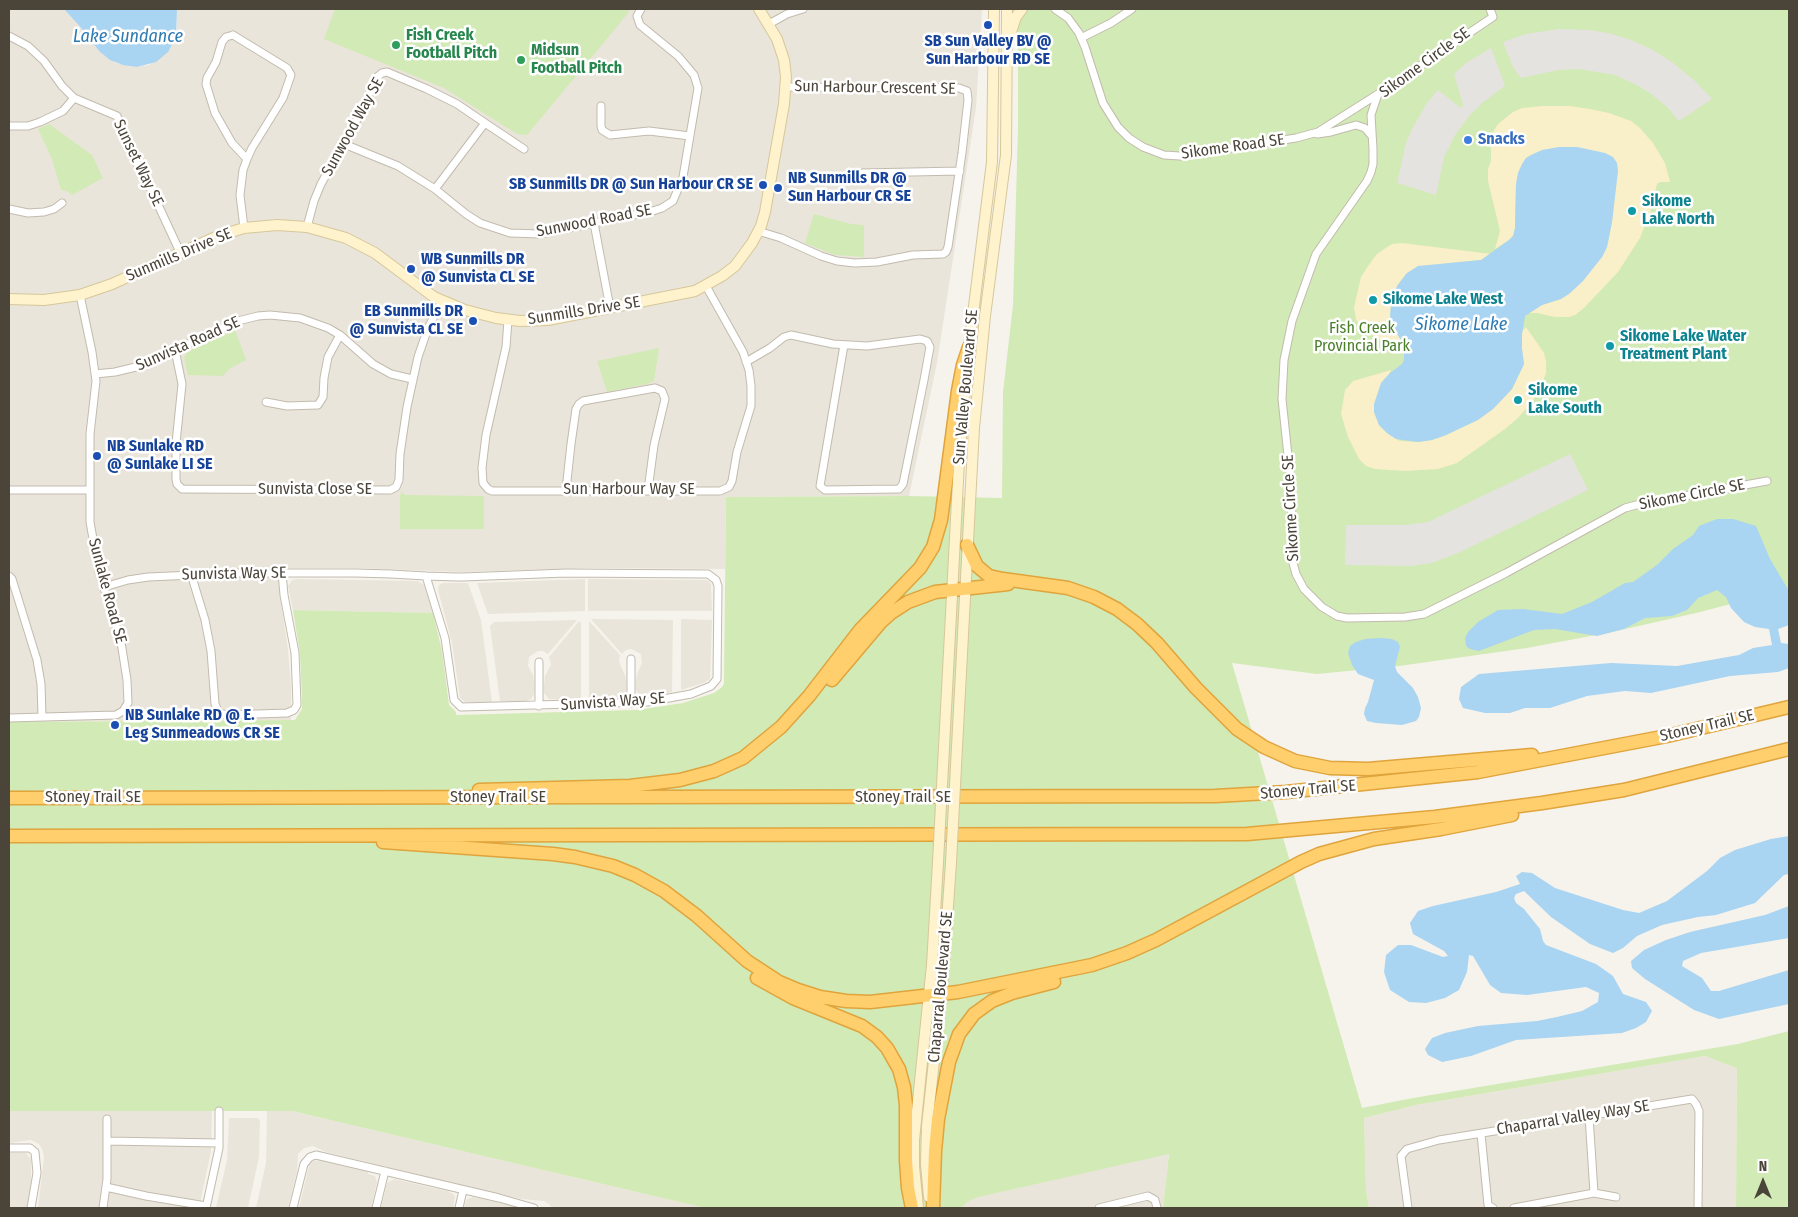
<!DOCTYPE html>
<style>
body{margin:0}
#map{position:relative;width:1798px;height:1217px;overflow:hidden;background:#f6f3ec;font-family:"Fira Sans Condensed",sans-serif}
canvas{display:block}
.frame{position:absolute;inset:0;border:10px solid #4b4439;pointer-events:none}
.north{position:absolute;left:1738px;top:1157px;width:50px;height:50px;-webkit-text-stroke:4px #fff;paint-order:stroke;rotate:0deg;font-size:14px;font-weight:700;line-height:20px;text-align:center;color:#4b4439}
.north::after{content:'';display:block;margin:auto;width:18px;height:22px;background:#4b4439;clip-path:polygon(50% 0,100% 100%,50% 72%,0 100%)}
</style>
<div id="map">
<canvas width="1798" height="1217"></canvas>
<div class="frame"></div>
<div class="north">N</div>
</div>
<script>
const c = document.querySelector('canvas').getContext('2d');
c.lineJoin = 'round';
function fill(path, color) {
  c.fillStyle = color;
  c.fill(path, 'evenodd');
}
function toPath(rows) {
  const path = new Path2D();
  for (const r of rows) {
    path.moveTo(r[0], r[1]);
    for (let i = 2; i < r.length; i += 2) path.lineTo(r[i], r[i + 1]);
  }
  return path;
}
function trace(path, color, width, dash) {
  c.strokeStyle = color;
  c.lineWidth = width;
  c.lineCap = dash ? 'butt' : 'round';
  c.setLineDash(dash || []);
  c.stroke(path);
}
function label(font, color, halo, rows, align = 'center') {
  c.font = font + ' "Fira Sans Condensed",sans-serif';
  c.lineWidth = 5;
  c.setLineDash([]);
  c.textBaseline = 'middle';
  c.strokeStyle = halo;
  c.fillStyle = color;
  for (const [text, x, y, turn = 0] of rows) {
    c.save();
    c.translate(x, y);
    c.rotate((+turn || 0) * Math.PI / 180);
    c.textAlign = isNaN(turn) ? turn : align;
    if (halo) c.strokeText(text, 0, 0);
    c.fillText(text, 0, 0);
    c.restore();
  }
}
fill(toPath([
 [9,9,64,9,83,30,99,51,116,63,137,67,149,65,171,48,177,33,177,9,982,9,976,108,937,363,909,496,726,497,725,569,593,568,463,572,355,568,276,568,288,650,291,686,291,720,9,722],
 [297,579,418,581,424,585,433,613,293,610,288,586,292,580],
 [585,579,585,611,488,614,477,583],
 [588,579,706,580,710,582,711,585,712,611,588,611],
 [443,583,468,583,481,620,492,702,465,702,460,698,452,643,438,590,439,585],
 [591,619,673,620,672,692,646,697,640,695,636,690,636,681,637,674,642,663,641,654,631,649,626,650,622,654],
 [681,619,712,620,710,679,704,683,681,690],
 [577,620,548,654,543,651,538,651,529,657,528,666,533,675,534,682,534,694,531,699,526,701,500,701,490,626,494,622],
 [579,621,581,623,581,699,549,699,544,693,544,686,545,676,551,665,549,657],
 [589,621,620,655,619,662,625,675,626,681,626,691,620,697,589,699],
 [1705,1056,1737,1067,1736,1208,1369,1208,1366,1190,1364,1118,1416,1105],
 [9,1111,212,1111,211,1151,199,1208,38,1208,44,1157,43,1151,39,1144,31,1140,9,1143],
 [267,1111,292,1111,705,1208,552,1208,549,1204,544,1201,521,1199,453,1183,326,1152,313,1146,304,1148,298,1154,297,1171,288,1208,256,1208,266,1163],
 [229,1118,257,1118,260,1120,259,1157,248,1208,216,1208,227,1160],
 [9,1153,26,1153,31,1159,31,1181,27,1208,9,1208],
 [1169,1153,1163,1208,961,1208,969,1201,979,1197],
 [319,1160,368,1172,368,1174,375,1176,377,1182,371,1208,299,1208,309,1165,313,1161],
 [394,1179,447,1191,453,1194,455,1197,453,1208,381,1208,387,1183],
 [473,1197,497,1202,521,1208,464,1208,467,1199]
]), '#eae5da');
fill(toPath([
 [335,9,627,9,629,12,527,135,517,134,444,88,324,39],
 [1018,9,1789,9,1789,589,1696,613,1612,632,1527,648,1399,666,1317,674,1232,663,1362,1108,1413,1098,1738,1044,1789,1031,1789,1208,1736,1208,1737,1068,1705,1056,1416,1105,1364,1118,1366,1190,1369,1208,1163,1208,1169,1154,979,1197,969,1201,961,1208,705,1208,292,1111,9,1111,9,722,295,720,302,709,302,697,300,654,293,610,433,613,442,651,449,705,456,712,456,715,637,710,683,703,714,693,721,688,724,684,726,497,909,496,1002,498,1003,392,1013,305,1018,127],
 [49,124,92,155,103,178,72,195,67,191,61,190,52,159,38,129],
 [814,214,851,224,864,225,864,257,835,255,805,243],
 [235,330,246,360,229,369,223,376,188,375,184,358,187,352],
 [659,348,654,381,647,384,607,392,597,361],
 [402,492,405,495,484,496,484,529,400,529,400,495]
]), '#d2eab5');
fill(toPath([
 [1542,106,1569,106,1590,109,1609,113,1631,121,1640,128,1653,143,1665,163,1670,182,1660,182,1657,184,1650,213,1640,238,1618,272,1584,308,1575,315,1569,317,1555,317,1537,313,1529,313,1542,305,1561,299,1602,257,1607,247,1612,222,1618,170,1516,184,1515,228,1513,236,1509,240,1495,249,1500,231,1488,181,1488,169,1491,161,1491,135,1498,124,1513,112,1522,108],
 [1402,243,1491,254,1481,260,1450,263,1407,273,1403,278,1397,286,1395,331,1404,345,1405,354,1365,331,1356,320,1354,307,1361,277,1368,266,1376,255,1384,249,1392,244],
 [1526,327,1544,353,1546,361,1546,373,1538,394,1518,418,1505,429,1457,463,1438,469,1405,471,1375,469,1366,466,1359,459,1348,437,1341,414,1345,390,1353,381,1391,370,1389,375,1384,379,1374,412,1379,425,1387,433,1400,441,1418,442,1432,440,1446,435,1477,420,1493,409,1512,389,1524,364,1522,349,1522,334,1523,330]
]), '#f9efc9');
fill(toPath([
 [1559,29,1589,30,1608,33,1631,40,1653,50,1672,62,1695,81,1712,99,1679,121,1667,107,1650,93,1637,85,1615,75,1579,69,1558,70,1521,78,1513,67,1503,42,1526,34],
 [1491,48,1505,86,1482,103,1469,116,1455,135,1444,157,1436,195,1397,183,1406,143,1413,127,1427,103,1438,90,1461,108,1463,105,1454,74,1466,63],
 [1570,454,1588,490,1458,553,1432,563,1411,566,1345,565,1346,525,1406,525,1428,522]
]), '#e5e3e0');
fill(toPath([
 [64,9,177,9,176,38,168,52,156,62,137,67,123,65,110,60,99,51,83,30],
 [1559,147,1577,147,1605,153,1613,157,1617,163,1618,170,1612,222,1607,247,1602,257,1583,281,1569,294,1561,299,1542,305,1525,316,1522,334,1522,349,1524,364,1512,389,1493,409,1478,420,1446,435,1432,440,1418,442,1396,439,1387,433,1379,425,1374,412,1374,404,1381,383,1390,373,1402,364,1404,360,1404,345,1392,325,1390,316,1391,304,1397,286,1407,273,1418,266,1481,260,1509,240,1513,236,1515,228,1516,184,1518,173,1522,164,1526,158,1531,155,1542,150],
 [1717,519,1733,519,1756,526,1770,559,1789,591,1789,625,1778,629,1781,643,1789,644,1789,668,1778,672,1730,676,1651,693,1625,691,1587,696,1550,708,1525,708,1510,713,1485,713,1463,708,1459,699,1461,687,1479,674,1611,663,1677,666,1739,655,1753,648,1772,645,1769,629,1755,627,1744,622,1731,608,1726,597,1717,590,1698,598,1687,610,1672,616,1645,618,1624,629,1597,636,1555,629,1534,630,1479,651,1470,649,1466,646,1465,638,1468,632,1478,622,1498,610,1523,609,1562,614,1592,602,1625,583,1633,582,1657,565,1673,549,1693,535,1699,526],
 [1381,638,1392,639,1398,642,1400,647,1395,666,1397,672,1413,688,1418,697,1421,708,1419,717,1416,721,1402,725,1376,723,1367,721,1364,714,1365,708,1368,702,1374,680,1358,674,1352,665,1348,653,1350,646,1356,642,1365,639],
 [1789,836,1789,874,1784,875,1755,903,1716,915,1698,917,1662,925,1637,936,1623,948,1613,953,1590,944,1551,917,1524,891,1516,894,1514,898,1516,903,1524,909,1540,929,1543,941,1546,945,1596,964,1613,976,1623,994,1646,1002,1652,1011,1646,1022,1636,1028,1622,1033,1516,1040,1471,1056,1442,1062,1428,1055,1425,1049,1432,1038,1445,1033,1478,1026,1537,1021,1557,1017,1582,1011,1598,1002,1599,993,1586,987,1527,995,1501,993,1490,985,1473,956,1469,955,1467,972,1459,990,1445,998,1426,1003,1409,1002,1390,990,1384,972,1386,955,1398,945,1411,945,1443,957,1448,956,1444,951,1413,934,1410,923,1418,911,1433,906,1496,892,1520,884,1516,876,1522,872,1532,873,1555,888,1623,910,1639,913,1667,901,1707,871,1720,858,1735,850,1771,839],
 [1789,906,1789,938,1701,953,1683,961,1682,966,1702,978,1711,991,1719,991,1789,970,1789,1004,1719,1019,1694,1010,1645,979,1632,968,1631,961,1644,950,1666,940,1690,932,1765,915]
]), '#a9d4f2');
const street = toPath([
 [1055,9,1068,18,1079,33,1085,47,1103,103,1118,127,1129,138,1143,147,1164,155,1180,156,1296,138,1318,132,1378,94,1493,17,1490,9],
 [769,24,787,14,803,9],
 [233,35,287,68,291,75,283,98,252,148,247,159,232,143,215,113,206,84,207,78,216,62,222,42,226,37,233,35],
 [9,36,28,46,44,61,62,86,74,98,117,116,134,159,147,181,180,252],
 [1081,38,1111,23,1132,9],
 [1378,94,1371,115,1373,149,1373,164,1371,172,1367,181,1316,254,1292,321,1284,360,1282,399,1291,484,1293,563,1296,574,1304,589,1322,607,1337,616,1347,618,1405,617,1424,614,1506,573,1625,508,1640,504,1767,481],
 [601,106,601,126,602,130,610,135,649,131,690,136],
 [485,123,524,149],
 [9,126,28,126,40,122,63,111,74,98],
 [1317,134,1331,132,1356,125,1365,128,1371,135],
 [344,144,398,166,435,189,466,214,480,223,510,233,540,234,653,211,662,208,673,201,683,177,698,88,694,75,678,56,640,25,637,16,641,9],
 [863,173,960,171],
 [9,209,28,213,44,212,54,209,62,203],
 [594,223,610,308],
 [307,227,314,201,321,184,364,107,376,78,382,73,387,72,427,89,457,104,485,123,435,189],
 [244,228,240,195,243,170,247,159],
 [758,231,781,238,821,256,837,261,855,263,877,262,913,255,943,254,946,252,948,247,962,153,968,100,967,91,959,88,785,87],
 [508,320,506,347,486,435,482,468,483,483,488,489,492,491,720,491,729,487,732,481,737,452,751,406,751,386,749,370,743,352,706,286],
 [175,350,182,384,176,443,176,479,177,484,182,489,390,490,396,487,399,480,400,454,407,407,418,357,428,328,442,301],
 [746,362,770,348,784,337,791,335,833,344,867,346,920,339,927,341,930,347,924,380,903,484,899,489,825,490,820,486,844,345],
 [95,374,115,372,140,366,238,321,258,316,270,315,300,318,328,328,340,335,373,364,391,374,412,379],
 [266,402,287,406,318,405,323,397,324,378,328,357,340,335],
 [9,490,89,490],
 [566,490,571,444,576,409,579,404,583,401,655,388,662,391,665,399,654,445,648,490],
 [191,574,205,620,211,651,215,704,218,711,222,714,227,715,287,713,294,710,297,705,295,653,284,595,282,573],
 [9,576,12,579,37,660,41,684,42,717],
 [104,587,128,580,148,577,238,573,356,573,391,574,426,576,456,577,463,577,566,573,708,574,716,580,718,586,717,679,711,686,691,694,647,702,461,707,454,700,445,638,426,576],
 [631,659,631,703],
 [539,662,539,706],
 [9,718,116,715,123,711,128,703,127,680,121,642,99,572,90,522,90,434,96,381,92,352,80,295],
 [1481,1134,1488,1205,1493,1208],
 [107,1141,219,1143],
 [9,1148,30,1148,35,1152,37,1173,31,1208],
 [106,1187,146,1196,206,1206],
 [1594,1193,1616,1197],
 [103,1208,107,1179,107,1119],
 [206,1208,219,1148,219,1111],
 [293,1208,304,1164,310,1157,316,1155,499,1198,534,1208],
 [376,1208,385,1171],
 [459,1208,463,1190],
 [1099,1208,1148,1196,1155,1200,1157,1208],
 [1408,1208,1401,1156,1407,1149,1439,1140,1692,1099,1696,1104,1699,1111,1698,1208],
 [1514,1208,1594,1193,1589,1116]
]);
const secondary = toPath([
 [1009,38,1016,17,1022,9],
 [9,299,44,300,80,295,112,284,218,236,244,228,277,225,307,227,346,238,375,253,434,297,465,310,496,318,520,321,548,320,695,291,722,276,735,266,752,243,761,226,765,212,784,104,786,77,784,60,777,39,759,9],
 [968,354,992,162,994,9],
 [943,766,959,462,966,378],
 [956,766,974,428,985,316,1006,155,1007,9],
 [929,1197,926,1164,927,1126,943,977,951,863],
 [918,1208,914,1166,914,1140,932,965,938,862]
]);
const highway = toPath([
 [967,545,977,566,989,576,1003,579,1068,588,1094,597,1117,609,1137,624,1157,643,1196,688,1237,729,1264,747,1295,761,1330,768,1368,769,1532,755],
 [832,680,881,622,891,613,908,602,935,592,1008,584],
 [479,790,630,786,680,780,714,771,743,758,781,727,809,696,860,630,920,568,933,547,941,520,958,391,963,365,969,347],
 [9,798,1215,796,1286,792,1478,772,1667,736,1789,707],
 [9,836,1247,834,1435,817,1542,803,1624,790,1789,749],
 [383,842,553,854,575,857,613,866,635,875,664,891,697,916,747,961,779,982,798,990,820,997,846,1001,870,1002,958,992,1092,965,1127,953,1156,940,1301,862,1319,854,1374,839,1441,829,1512,815],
 [757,978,793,998,862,1026,877,1037,887,1048,899,1069,904,1087,906,1105,906,1160,908,1188,912,1208],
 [933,1208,935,1151,938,1119,949,1062,959,1034,974,1014,992,1001,1012,993,1054,982]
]);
trace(street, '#c2bbae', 9);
trace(secondary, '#d6c79b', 12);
trace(highway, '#e0a43c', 15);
trace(street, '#fff', 7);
trace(secondary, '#fff3cd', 10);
trace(highway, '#ffcf6e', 12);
const secondaryBridge = toPath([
 [938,862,943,766],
 [951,863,956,766]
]);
trace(secondaryBridge, '#d6c79b', 12, []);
trace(secondaryBridge, '#fff3cd', 10);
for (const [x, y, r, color] of [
 [988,25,5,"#1a4fb4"],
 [396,45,5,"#2e9e5b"],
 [521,60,5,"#2e9e5b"],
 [1468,140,5,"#3f7fe0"],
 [763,185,5,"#1a4fb4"],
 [778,188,5,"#1a4fb4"],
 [1632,211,5,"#0f9aa8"],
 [411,269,5,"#1a4fb4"],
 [1373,300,5,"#0f9aa8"],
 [473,321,5,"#1a4fb4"],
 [1610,346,5,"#0f9aa8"],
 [1518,400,5,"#0f9aa8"],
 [97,456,5,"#1a4fb4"],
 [115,725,5,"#1a4fb4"]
]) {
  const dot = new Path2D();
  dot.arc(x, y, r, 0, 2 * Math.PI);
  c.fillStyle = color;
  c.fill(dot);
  trace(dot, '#fff', 2);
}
label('bold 16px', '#27864d', '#fff', [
 ["Fish Creek",406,36],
 ["Football Pitch",406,54],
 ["Midsun",531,51],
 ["Football Pitch",531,69]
], 'left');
label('bold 16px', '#164399', '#fff', [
 ["SB Sun Valley BV @",988,42,"center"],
 ["Sun Harbour RD SE",988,60,"center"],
 ["NB Sunmills DR @",788,179],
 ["Sun Harbour CR SE",788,197],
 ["SB Sunmills DR @ Sun Harbour CR SE",753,185,"right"],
 ["WB Sunmills DR",421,260],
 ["@ Sunvista CL SE",421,278],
 ["EB Sunmills DR",463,312,"right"],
 ["@ Sunvista CL SE",463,330,"right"],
 ["NB Sunlake RD",107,447],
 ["@ Sunlake LI SE",107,465],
 ["NB Sunlake RD @ E.",125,716],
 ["Leg Sunmeadows CR SE",125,734]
], 'left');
label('16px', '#4b4439', '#fff', [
 ["Sikome Circle SE",1425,63,-36],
 ["Sun Harbour Crescent SE",875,88,1],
 ["Sunwood Way SE",353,127,-61],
 ["Sikome Road SE",1233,147,-8],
 ["Sunset Way SE",138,163,64],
 ["Sunwood Road SE",594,221,-11],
 ["Sunmills Drive SE",179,255,-23],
 ["Sunmills Drive SE",584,311,-9],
 ["Sunvista Road SE",188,344,-24],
 ["Sun Valley Boulevard SE",966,387,-85],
 ["Sunvista Close SE",315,490],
 ["Sun Harbour Way SE",629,490],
 ["Sikome Circle SE",1692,495,-11],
 ["Sikome Circle SE",1291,508,-93],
 ["Sunvista Way SE",234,574,-1],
 ["Sunlake Road SE",107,591,75],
 ["Sunvista Way SE",613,702,-4],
 ["Stoney Trail SE",1707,726,-13],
 ["Stoney Trail SE",1308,790,-5],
 ["Stoney Trail SE",93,798],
 ["Stoney Trail SE",498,798],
 ["Stoney Trail SE",903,798],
 ["Chaparral Boulevard SE",941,987,-85],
 ["Chaparral Valley Way SE",1573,1118,-9]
]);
label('bold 16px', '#366cbe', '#fff', [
 ["Snacks",1478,140]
], 'left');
label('bold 16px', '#0d838f', '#fff', [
 ["Sikome",1642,202],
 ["Lake North",1642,220],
 ["Sikome Lake West",1383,300],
 ["Sikome Lake Water",1620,337],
 ["Treatment Plant",1620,355],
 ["Sikome",1528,391],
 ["Lake South",1528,409]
], 'left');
label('16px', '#4a7f2a', '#fff', [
 ["Fish Creek",1362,329],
 ["Provincial Park",1362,347]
]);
label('italic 18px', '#2e7ab2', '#fff', [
 ["Lake Sundance",128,37],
 ["Sikome Lake",1461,325]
]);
</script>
